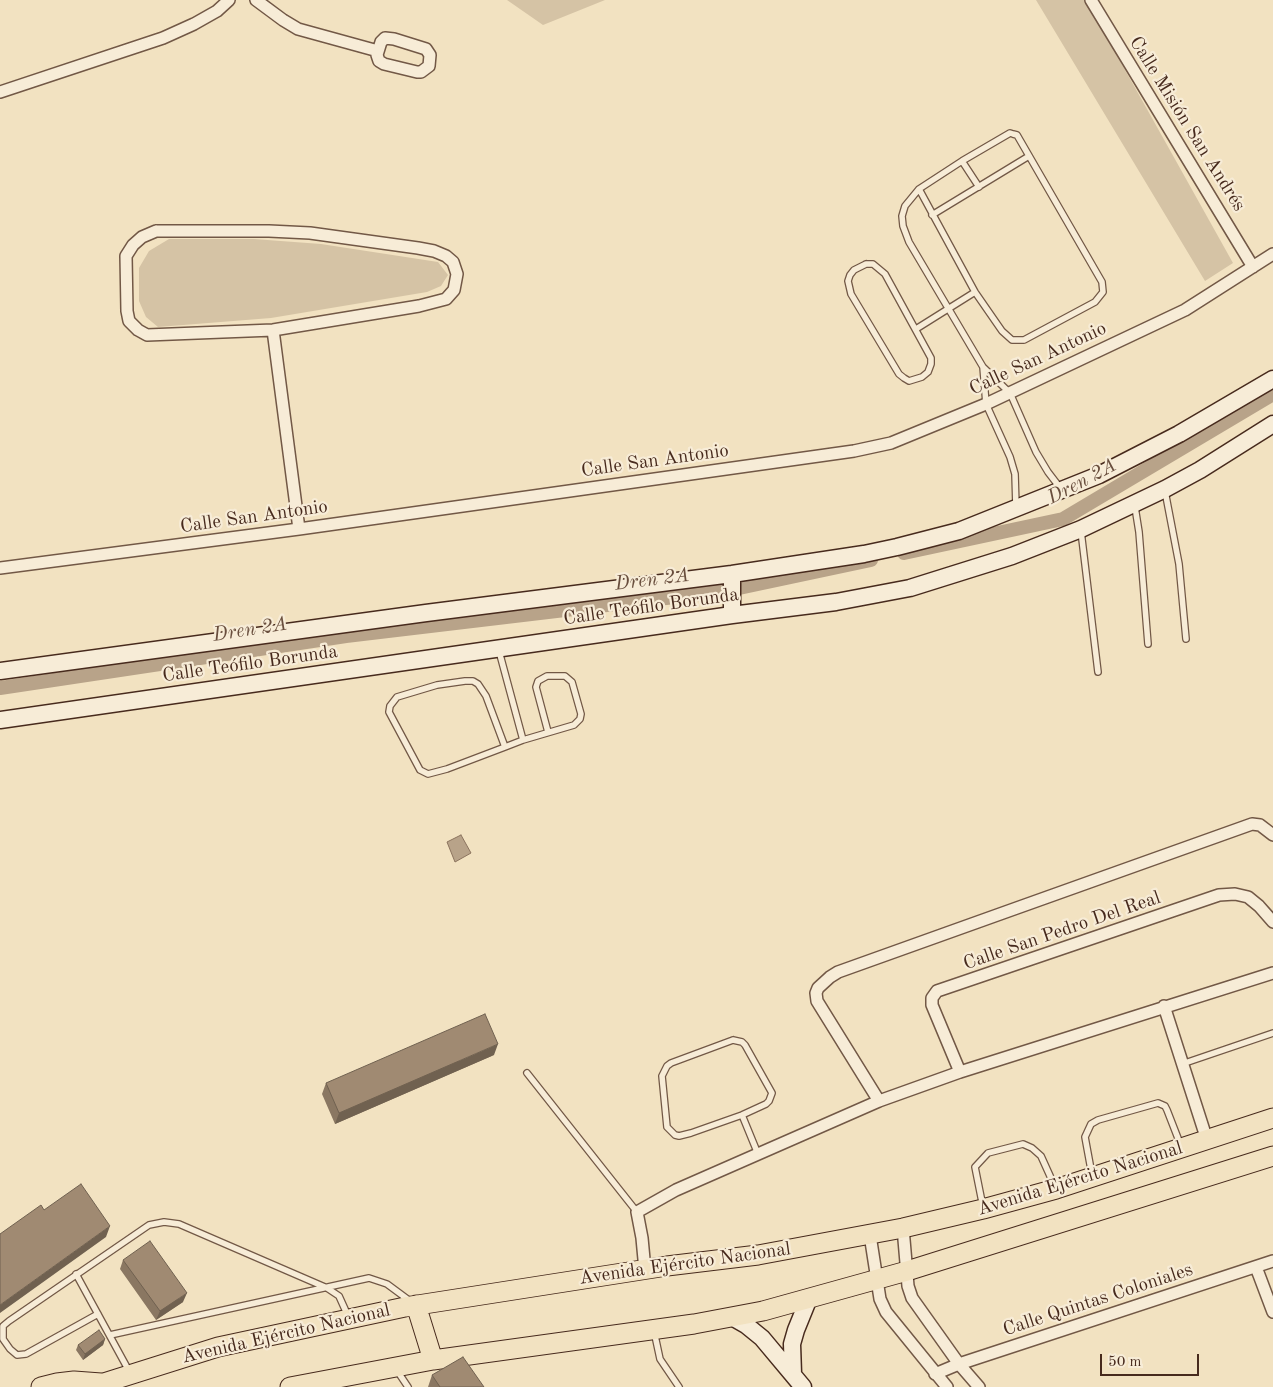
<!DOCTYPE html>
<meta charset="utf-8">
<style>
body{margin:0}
#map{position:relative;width:1273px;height:1387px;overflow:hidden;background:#f2e2c1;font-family:"Old Standard TT",serif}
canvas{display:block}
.scale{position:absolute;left:1100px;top:1354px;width:99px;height:22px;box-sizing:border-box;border:2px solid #472a1d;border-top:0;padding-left:6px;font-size:15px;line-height:18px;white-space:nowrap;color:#472a1d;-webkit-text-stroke:4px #f7ecd7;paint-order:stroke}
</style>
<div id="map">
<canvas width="1273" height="1387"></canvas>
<div class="scale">50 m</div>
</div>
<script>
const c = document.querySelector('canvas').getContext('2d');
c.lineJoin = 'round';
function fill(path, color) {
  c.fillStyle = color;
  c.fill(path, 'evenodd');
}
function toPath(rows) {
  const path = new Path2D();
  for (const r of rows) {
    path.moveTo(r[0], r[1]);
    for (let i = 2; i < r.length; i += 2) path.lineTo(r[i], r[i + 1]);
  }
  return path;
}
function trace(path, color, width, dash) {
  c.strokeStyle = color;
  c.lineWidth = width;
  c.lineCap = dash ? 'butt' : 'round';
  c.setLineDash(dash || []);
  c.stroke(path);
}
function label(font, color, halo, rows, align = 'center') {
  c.font = font + ' "Old Standard TT",serif';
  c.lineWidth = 4.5;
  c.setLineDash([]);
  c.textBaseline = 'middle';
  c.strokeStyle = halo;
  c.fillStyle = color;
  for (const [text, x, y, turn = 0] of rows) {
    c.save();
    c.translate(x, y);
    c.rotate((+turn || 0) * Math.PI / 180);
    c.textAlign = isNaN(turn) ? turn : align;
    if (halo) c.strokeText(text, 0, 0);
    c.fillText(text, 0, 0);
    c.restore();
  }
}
fill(toPath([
 [507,0,605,0,543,25],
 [1036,0,1086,0,1233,263,1205,281],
 [169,239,254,239,321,244,438,262,448,275,441,286,427,292,271,318,158,327,146,317,139,301,139,268,149,251]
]), '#d5c3a5');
const water = toPath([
 [461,835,471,853,455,862,447,842,461,835]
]);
fill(water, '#b8a389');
trace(water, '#8b735e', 1);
trace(toPath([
 [904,553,1063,519,1273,394],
 [0,688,346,636,725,591,871,560]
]), '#b8a389', 14);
const lane = toPath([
 [962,161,979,187],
 [919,189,975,292,1002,331,1012,340,1024,340,1095,302,1103,292,1102,282,1017,135,1013,134,1010,133,962,161,919,189,905,206,902,216,903,226,909,242,983,367,1010,393,1036,452,1048,472,1061,489],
 [932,215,1029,156],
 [866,264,873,264,885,274,931,358,931,364,928,372,922,377,909,381,904,378,899,374,851,294,848,281,850,275,854,270,866,264],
 [916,329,975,292],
 [983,367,986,404,1010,457,1015,474,1016,507],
 [1165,491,1179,564,1186,639],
 [1135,507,1139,532,1148,644],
 [1081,531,1098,672],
 [499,651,523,740],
 [505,747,486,696,478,684,473,681,465,681,437,685,397,697,390,706,389,712,420,770,428,774,447,769,505,747,523,740,574,725,580,719,581,714,572,682,565,676,547,676,538,681,536,687,548,732],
 [733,1040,742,1042,745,1045,772,1093,769,1101,766,1104,742,1115,691,1133,679,1136,675,1135,667,1127,662,1076,667,1066,671,1063,733,1040],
 [1182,1064,1273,1033],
 [527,1073,637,1212],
 [742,1115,758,1154],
 [1092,1175,1085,1137,1091,1124,1098,1120,1158,1103,1165,1106,1167,1110,1181,1146],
 [983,1207,975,1167,988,1153,1023,1144,1032,1148,1041,1156,1055,1187],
 [76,1274,129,1371],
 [98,1314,26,1354,17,1355,10,1349,3,1339,3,1326,9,1321,149,1225,164,1222,179,1224,327,1288,339,1296,348,1316],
 [654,1331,660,1359,679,1387],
 [110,1335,369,1278,387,1284,410,1301],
 [396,1369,408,1387]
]);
const street = toPath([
 [256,0,283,20,298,29,378,51],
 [1091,0,1253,267],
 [385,38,394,39,426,49,430,55,429,66,421,72,417,72,384,64,379,61,377,55,381,42,385,38],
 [0,92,163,38,194,24,217,11,229,0],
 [156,231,269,231,310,233,418,248,434,251,446,256,453,262,457,274,454,290,446,299,419,306,273,330,147,335,138,330,129,321,127,311,126,256,133,245,142,237,156,231],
 [273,330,299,529],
 [0,568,299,529,854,451,891,443,986,404,1185,310,1273,254],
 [1164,1006,1207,1140],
 [960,1072,932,1005,932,998,937,991,1219,895,1235,894,1248,897,1259,906,1273,922],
 [879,1101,817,1001,816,993,818,988,830,977,838,972,1014,909,1252,824,1260,825,1273,835],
 [903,1228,908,1286,912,1298,959,1364,979,1387],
 [870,1235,880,1299,886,1312,947,1387],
 [1256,1267,1273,1312],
 [645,1270,642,1238,637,1212,676,1190,879,1101,960,1072,1273,973],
 [935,1374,959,1364,1273,1261]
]);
const secondary = toPath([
 [732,574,732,615],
 [0,671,426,613,732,574,864,554,897,547,959,531,1099,475,1179,434,1273,379],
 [0,720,732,615,836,602,910,588,1012,556,1081,529,1165,489,1200,470,1273,424],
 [732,1317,746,1325,762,1338,803,1387],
 [793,1374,792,1344,796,1330,809,1298]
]);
const primary = toPath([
 [416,1305,433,1360],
 [41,1387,57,1383,74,1381,101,1383],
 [91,1387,218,1347,405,1307,667,1266,758,1255,903,1228,983,1209,1056,1189,1273,1118],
 [290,1387,433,1360,694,1324,763,1311,907,1271,1273,1156]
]);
trace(lane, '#725846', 8);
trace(street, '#725846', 14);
trace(secondary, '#472a1d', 19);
trace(primary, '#472a1d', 21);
trace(lane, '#f7ecd7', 5.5);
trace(street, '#f7ecd7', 11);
trace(secondary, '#f7ecd7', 16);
trace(primary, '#f2e2c1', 19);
fill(toPath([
 [494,1055,335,1124,322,1094,326,1083],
 [123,1260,183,1302,156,1320,120,1269],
 [105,1339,103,1345,83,1360,76,1350,78,1345],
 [432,1375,484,1387,428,1387]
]), '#8a7762');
fill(toPath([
 [498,1044,494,1055,335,1124,339,1113],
 [110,1226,106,1237,0,1313,0,1305],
 [187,1293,183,1302,156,1320,160,1311],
 [105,1339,103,1345,83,1360,85,1354]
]), '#706150');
const building = toPath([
 [485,1014,498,1044,339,1113,326,1083,485,1014],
 [81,1184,110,1226,0,1305,0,1234,41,1205,44,1210,81,1184],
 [150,1241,187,1293,160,1311,123,1260,150,1241],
 [99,1330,105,1339,85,1354,78,1345,99,1330],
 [463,1357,484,1387,440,1387,432,1375,463,1357]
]);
fill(building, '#a08a72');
trace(building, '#706150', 1);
label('19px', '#472a1d', '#f7ecd7', [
 ["Calle Misión San Andrés",1187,124,58],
 ["Calle San Antonio",1038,359,-25],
 ["Calle San Antonio",655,461,-8],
 ["Calle San Antonio",254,517,-8],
 ["Calle Teófilo Borunda",651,607,-8],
 ["Calle Teófilo Borunda",250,664,-8],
 ["Calle San Pedro Del Real",1062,931,-19],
 ["Avenida Ejército Nacional",1080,1179,-17],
 ["Avenida Ejército Nacional",685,1264,-8],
 ["Calle Quintas Coloniales",1098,1300,-18],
 ["Avenida Ejército Nacional",286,1334,-13]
]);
label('italic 20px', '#694e3d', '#f7ecd7', [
 ["Dren 2A",1082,482,-28],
 ["Dren 2A",652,580,-7],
 ["Dren 2A",250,630,-9]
]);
</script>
